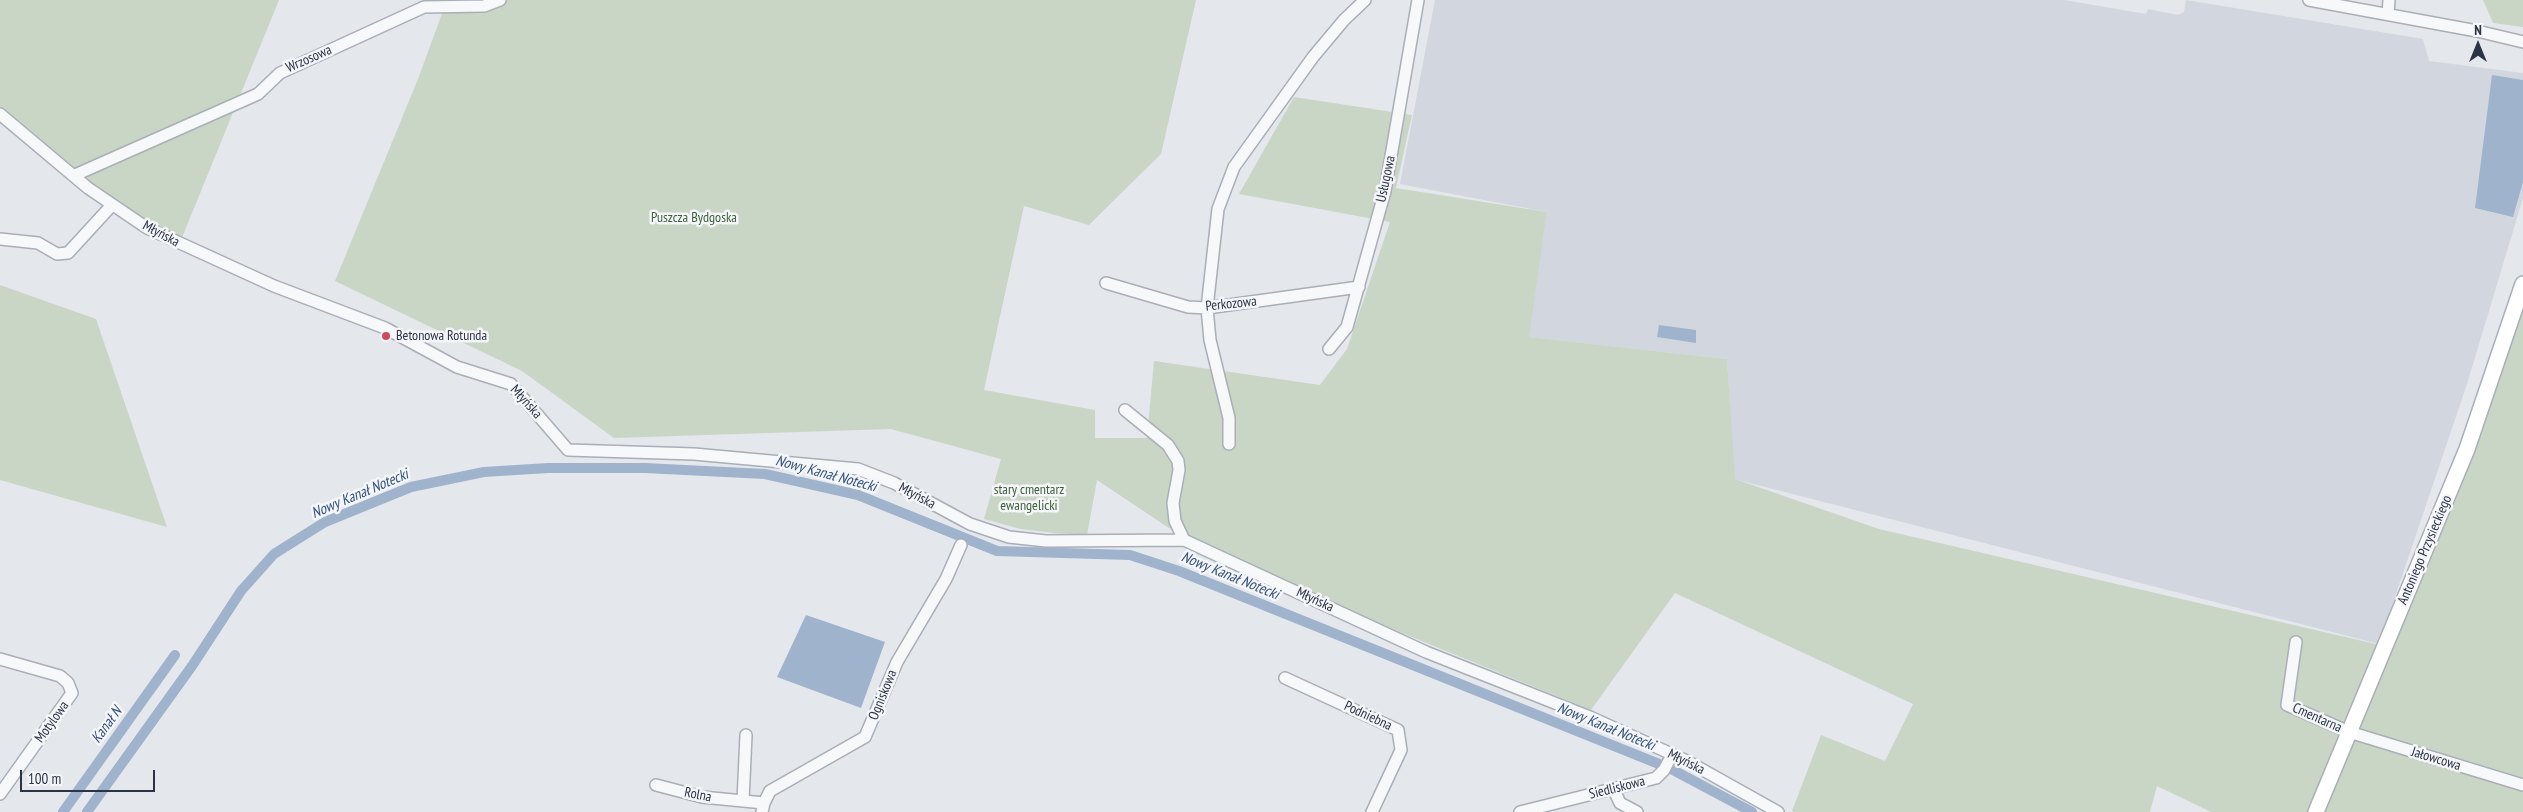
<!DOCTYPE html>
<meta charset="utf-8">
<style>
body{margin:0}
#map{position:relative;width:2523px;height:812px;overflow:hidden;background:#e4e7ec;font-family:"PT Sans Narrow",sans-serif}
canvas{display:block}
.north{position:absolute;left:2453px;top:20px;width:50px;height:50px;-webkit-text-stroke:4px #f4f6f9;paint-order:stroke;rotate:0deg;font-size:14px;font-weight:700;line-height:20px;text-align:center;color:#2b3445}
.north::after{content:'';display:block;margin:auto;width:18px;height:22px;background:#2b3445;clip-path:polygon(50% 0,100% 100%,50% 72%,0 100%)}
.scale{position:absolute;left:20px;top:770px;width:135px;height:22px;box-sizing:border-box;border:2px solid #2b3445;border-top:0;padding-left:6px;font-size:15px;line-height:18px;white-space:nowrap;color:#2b3445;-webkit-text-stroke:4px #f4f6f9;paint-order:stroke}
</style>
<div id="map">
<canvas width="2523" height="812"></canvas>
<div class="north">N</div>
<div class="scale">100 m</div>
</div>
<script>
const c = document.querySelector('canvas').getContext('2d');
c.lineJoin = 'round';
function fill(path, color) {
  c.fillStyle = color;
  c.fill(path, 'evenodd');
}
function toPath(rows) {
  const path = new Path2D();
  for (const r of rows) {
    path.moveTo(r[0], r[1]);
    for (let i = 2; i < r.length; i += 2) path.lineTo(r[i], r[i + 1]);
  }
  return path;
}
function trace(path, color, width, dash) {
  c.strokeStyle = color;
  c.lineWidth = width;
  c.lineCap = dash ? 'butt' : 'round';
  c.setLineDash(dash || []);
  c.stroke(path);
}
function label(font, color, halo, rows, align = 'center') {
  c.font = font + ' "PT Sans Narrow",sans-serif';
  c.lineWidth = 5;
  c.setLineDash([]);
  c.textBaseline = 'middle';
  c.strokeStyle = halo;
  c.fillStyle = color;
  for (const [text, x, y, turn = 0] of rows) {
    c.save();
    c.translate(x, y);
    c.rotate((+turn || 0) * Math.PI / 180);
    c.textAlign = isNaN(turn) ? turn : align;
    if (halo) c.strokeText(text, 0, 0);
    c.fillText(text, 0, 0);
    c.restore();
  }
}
fill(toPath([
 [1435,0,2064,0,2146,14,2148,9,2178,15,2184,12,2186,0,2423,39,2429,61,2523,73,2523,198,2467,384,2379,644,1734,479,1727,359,1528,337,1547,212,1400,184]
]), '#d2d6de');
fill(toPath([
 [0,0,279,0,181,240,88,188,73,167,0,112],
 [447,0,1196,0,1161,154,1089,225,1024,206,984,390,1095,410,1095,438,1147,438,1154,361,1320,385,1347,349,1390,222,1239,194,1294,97,1412,115,1396,188,1547,212,1529,337,1727,359,1735,479,1879,529,2393,648,2481,416,2523,293,2523,812,2211,812,2157,786,2150,812,1794,812,1792,811,1821,735,1885,761,1913,704,1675,593,1591,710,1208,554,1097,480,1087,535,1054,533,1021,529,984,519,1001,459,891,429,614,438,522,371,335,281,418,79],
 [2483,0,2523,0,2523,27,2493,23],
 [0,285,96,319,167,527,0,480]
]), '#c9d6c5');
fill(toPath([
 [2492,75,2523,80,2523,182,2513,217,2475,208],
 [1659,325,1696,330,1696,343,1657,337],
 [806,615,885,642,861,708,777,677]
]), '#9fb4cc');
trace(toPath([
 [1673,770,1752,812],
 [63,812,175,655],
 [87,812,192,666,241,591,274,554,325,522,411,487,484,472,548,468,645,468,765,474,858,495,997,551,1130,555,1179,571,1659,764]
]), '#9fb4cc', 10);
const street = toPath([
 [2309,0,2477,31,2523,42],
 [2388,14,2389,0],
 [0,114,88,188,147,228,274,286,385,328,457,367,511,384,568,450,694,454,858,469,894,483,970,524,1009,537,1046,541,1184,540,1426,652,1590,717,1687,761,1778,812],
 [75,175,258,94,280,73,424,7,484,6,500,0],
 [0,239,38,243,57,254,68,253,112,205],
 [1106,283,1188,307,1207,308,1359,287],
 [1329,349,1347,327,1385,191,1418,0],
 [1125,410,1168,445,1178,461,1179,470,1173,503,1175,521,1184,540],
 [1229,444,1229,418,1210,340,1207,308,1218,209,1234,167,1313,57,1344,20,1365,0],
 [2296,642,2287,705,2349,732,2523,785],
 [0,659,60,676,68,683,72,693,0,794],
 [1285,678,1398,730,1401,750,1372,812],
 [656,785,702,797,764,803,762,812],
 [1614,790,1620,803,1637,812],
 [743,801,746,735],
 [764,803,770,791,865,737,897,662,946,579,961,545],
 [1520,812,1656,778,1664,770,1672,755]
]);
const secondary = toPath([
 [2316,812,2467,449,2523,284]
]);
trace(street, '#a9aeb7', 14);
trace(secondary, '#a9aeb7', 18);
trace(street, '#f7f8fa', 11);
trace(secondary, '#fff', 15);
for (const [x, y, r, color] of [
 [386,336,5,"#d1495b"]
]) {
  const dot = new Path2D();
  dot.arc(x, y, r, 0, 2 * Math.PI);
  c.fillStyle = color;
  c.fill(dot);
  trace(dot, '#f4f6f9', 2);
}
label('14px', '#2b3445', '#f4f6f9', [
 ["Wrzosowa",309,59,-24],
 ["Usługowa",1386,179,-78],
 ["Młyńska",161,234,28],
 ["Perkozowa",1231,304,-6],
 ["Młyńska",526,402,48],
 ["Młyńska",917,496,28],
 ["Antoniego Przysieckiego",2425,550,-67],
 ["Młyńska",1315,600,25],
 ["Ogniskowa",883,695,-68],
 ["Podniebna",1368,716,25],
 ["Cmentarna",2317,718,24],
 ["Motylowa",52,722,-54],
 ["Jałowcowa",2436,759,17],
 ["Młyńska",1686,762,27],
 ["Siedliskowa",1617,788,-14],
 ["Rolna",698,795,11]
]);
label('14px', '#3f6138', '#f4f6f9', [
 ["Puszcza Bydgoska",694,218],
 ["stary cmentarz",1029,490],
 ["ewangelicki",1029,506]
]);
label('14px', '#2b3445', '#f4f6f9', [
 ["Betonowa Rotunda",396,336]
], 'left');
label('italic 15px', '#34527a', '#f4f6f9', [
 ["Nowy Kanał Notecki",826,474,15],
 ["Nowy Kanał Notecki",360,494,-23],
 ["Nowy Kanał Notecki",1230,576,22],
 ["Kanał N",107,725,-54],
 ["Nowy Kanał Notecki",1606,727,22]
]);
</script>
